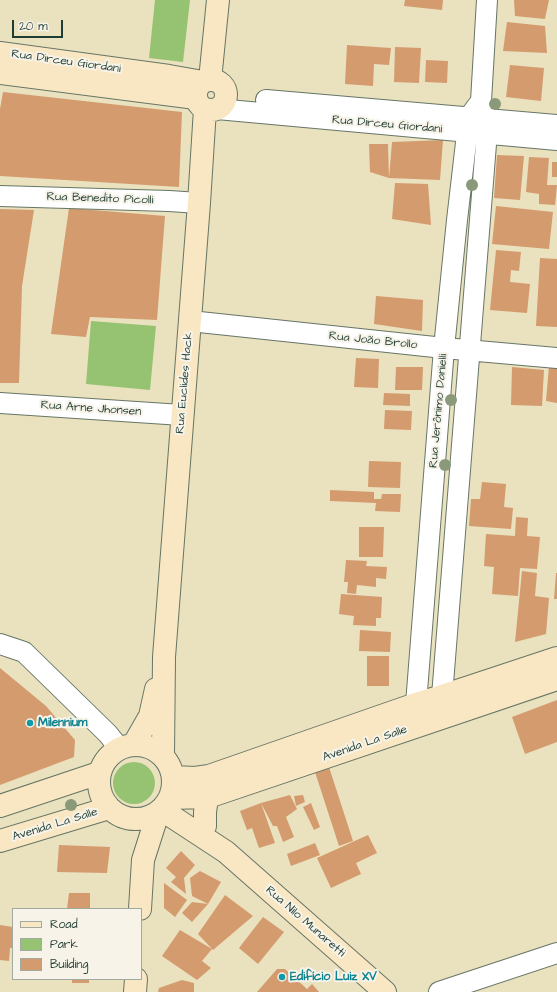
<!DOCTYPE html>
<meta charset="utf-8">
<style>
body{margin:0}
#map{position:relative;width:557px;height:992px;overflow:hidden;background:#eae1bf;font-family:"Architects Daughter",sans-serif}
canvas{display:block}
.legend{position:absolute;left:12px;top:908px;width:130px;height:72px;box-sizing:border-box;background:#f7f3e8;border:1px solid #a1aaa0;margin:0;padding:5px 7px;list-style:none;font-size:12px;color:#1f3d34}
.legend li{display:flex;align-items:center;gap:8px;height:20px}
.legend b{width:20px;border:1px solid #a1aaa0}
.scale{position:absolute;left:12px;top:20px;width:51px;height:18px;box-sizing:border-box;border:2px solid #1f3d34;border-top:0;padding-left:5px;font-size:12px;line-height:14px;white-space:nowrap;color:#1f3d34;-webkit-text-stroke:3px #f7f3e8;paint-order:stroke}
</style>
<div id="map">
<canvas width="557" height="992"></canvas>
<ul class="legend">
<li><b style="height:5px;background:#f9e7c3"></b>Road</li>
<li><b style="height:11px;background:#96c371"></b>Park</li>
<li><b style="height:11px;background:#d49b6e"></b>Building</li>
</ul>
<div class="scale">20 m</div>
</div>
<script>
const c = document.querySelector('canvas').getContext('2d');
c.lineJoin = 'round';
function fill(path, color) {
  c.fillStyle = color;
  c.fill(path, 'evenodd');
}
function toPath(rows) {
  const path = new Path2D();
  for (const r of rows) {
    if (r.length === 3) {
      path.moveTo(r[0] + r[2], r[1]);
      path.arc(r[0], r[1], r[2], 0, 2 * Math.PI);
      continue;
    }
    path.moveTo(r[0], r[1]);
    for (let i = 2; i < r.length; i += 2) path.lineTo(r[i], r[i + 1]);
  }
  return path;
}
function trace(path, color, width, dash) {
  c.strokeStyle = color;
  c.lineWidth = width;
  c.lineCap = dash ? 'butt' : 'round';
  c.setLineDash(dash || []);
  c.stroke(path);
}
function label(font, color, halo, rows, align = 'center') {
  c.font = font + ' "Architects Daughter",sans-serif';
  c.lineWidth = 4;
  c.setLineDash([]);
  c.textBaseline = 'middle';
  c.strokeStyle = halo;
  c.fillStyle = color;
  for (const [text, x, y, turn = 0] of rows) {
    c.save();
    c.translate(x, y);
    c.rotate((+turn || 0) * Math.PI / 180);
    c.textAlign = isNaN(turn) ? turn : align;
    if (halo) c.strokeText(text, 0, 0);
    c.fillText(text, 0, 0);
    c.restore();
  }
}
fill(toPath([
 [155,0,190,0,183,62,149,58],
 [91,321,156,326,150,390,86,384],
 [134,783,21]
]), '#96c371');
fill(toPath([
 [405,0,443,0,442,10,404,6],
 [514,0,549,0,545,19,515,16],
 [507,22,545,26,547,53,503,51],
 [347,45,391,48,389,65,374,64,373,86,345,84],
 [395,47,421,48,419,83,394,82],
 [426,60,448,61,447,83,425,82],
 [510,65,544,68,541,101,506,97],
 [3,92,182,112,179,187,0,176,0,109],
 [443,140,440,180,389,178,370,172,369,144,388,144,389,178,392,142],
 [497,155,524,156,520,200,494,198],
 [529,157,549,158,547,185,557,185,555,205,539,204,539,194,526,192],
 [552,162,557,162,557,177,552,177],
 [395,183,428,184,431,225,392,219],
 [496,206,553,212,549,249,492,244],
 [69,208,165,216,157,320,90,317,86,337,51,334],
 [0,209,34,210,22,286,19,383,0,383],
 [496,250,521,252,519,271,511,270,510,282,530,284,527,313,490,310],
 [540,258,557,259,557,327,536,326],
 [376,296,423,300,422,331,374,324],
 [356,358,379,359,378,388,354,387],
 [549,366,557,367,557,403,546,401],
 [396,367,423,367,422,390,395,390],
 [512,367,544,370,542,406,511,405],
 [384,393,410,394,410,406,383,405],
 [385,410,412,411,411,430,384,429],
 [369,461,401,462,400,488,368,487],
 [482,482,506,484,504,507,513,508,511,529,469,526,471,499,480,499],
 [330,490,374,492,374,499,381,499,382,494,401,494,400,512,375,511,376,503,330,501],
 [516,517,528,518,527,536,540,537,537,569,520,568,518,596,492,594,494,567,484,566,486,534,515,536],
 [359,527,384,527,383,557,359,557],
 [346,560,367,561,366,566,387,567,386,579,376,578,376,587,357,585,356,594,347,593,348,582,344,582],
 [522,571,537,573,535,596,549,598,546,634,515,642],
 [556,573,557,573,557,599,554,599],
 [341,594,382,597,381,618,376,618,376,626,353,625,354,616,339,614],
 [360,630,391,632,390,652,359,651],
 [367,656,389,656,389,686,367,686],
 [0,668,46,706,75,740,74,757,0,785],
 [557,700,557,742,525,754,512,717],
 [329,767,353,841,339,846,315,772],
 [290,795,297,809,286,817,294,837,283,842,277,826,273,826,261,803],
 [303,795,305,802,296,806,294,796],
 [261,803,275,843,259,848,252,828,247,830,240,811],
 [311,803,320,827,314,830,303,807],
 [368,835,377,853,356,863,361,874,331,888,317,858],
 [315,843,320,855,291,866,287,854],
 [59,845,110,847,107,873,57,872],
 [181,851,195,865,184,878,186,894,171,882,176,877,166,868],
 [200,871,221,882,208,904,192,896,190,878],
 [164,883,187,900,175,917,164,908],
 [69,893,90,893,90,909,67,909],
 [225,895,253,916,213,950,198,934],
 [192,902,208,904,192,922,182,913],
 [263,917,284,932,258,964,239,948],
 [0,925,13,927,13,948,10,948,9,961,0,960],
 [180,930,212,949,202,961,211,968,197,980,162,956],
 [277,969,285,969,307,989,312,984,319,992,257,992],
 [72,979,89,979,89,983,72,983],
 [182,980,194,983,194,992,158,992,159,988]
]), '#d49b6e');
const street = toPath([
 [266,100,557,125],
 [217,109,557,140],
 [0,196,169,201,199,203],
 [190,321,444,348,557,358],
 [0,403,182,415],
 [0,644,24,652,108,734,119,748],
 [446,712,442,696,488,119,481,101,487,0],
 [420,719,416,704,444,348,457,220,469,117,481,101],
 [439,992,557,953]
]);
const secondary = toPath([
 [0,53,169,76,203,82],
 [0,73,196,98],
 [210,80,218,0],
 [211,95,15],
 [134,744,150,716,156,689],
 [136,782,37],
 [163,755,164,657,199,203,205,109],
 [174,777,195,778,209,776,416,704,442,696,557,658],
 [170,798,208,797,557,679],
 [0,806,99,773],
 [162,810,226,852,385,992],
 [205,826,205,812,209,784],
 [0,841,109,808],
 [140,909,143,860,158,813],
 [135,992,136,979]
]);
trace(street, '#667665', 22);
trace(secondary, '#667665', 24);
trace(street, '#fff', 20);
trace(secondary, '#f9e7c3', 22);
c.fillStyle = '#8b997b';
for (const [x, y] of [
 [495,104],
 [472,185],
 [451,400],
 [445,465],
 [71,805]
]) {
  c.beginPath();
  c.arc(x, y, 6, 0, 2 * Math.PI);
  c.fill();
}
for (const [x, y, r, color] of [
 [30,723,4,"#0f9aa8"],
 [282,977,4,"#0f9aa8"]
]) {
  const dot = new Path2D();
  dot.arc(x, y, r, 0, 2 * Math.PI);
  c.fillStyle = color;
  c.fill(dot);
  trace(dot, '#f7f3e8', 1.5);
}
label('12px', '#1f3d34', '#f7f3e8', [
 ["Rua Dirceu Giordani",66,62,8],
 ["Rua Dirceu Giordani",387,125,5],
 ["Rua Benedito Picolli",100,199,2],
 ["Rua João Brollo",373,341,6],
 ["Rua Euclides Hack",185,383,-85],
 ["Rua Arne Jhonsen",91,409,4],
 ["Rua Jerônimo Danielli",439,411,-85],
 ["Avenida La Salle",365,744,-19],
 ["Avenida La Salle",55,825,-17],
 ["Rua Nilo Munaretti",305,922,41]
]);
label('bold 12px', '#0d838f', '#f7f3e8', [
 ["Milennium",38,723],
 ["Edifício Luiz XV",290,977]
], 'left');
</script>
